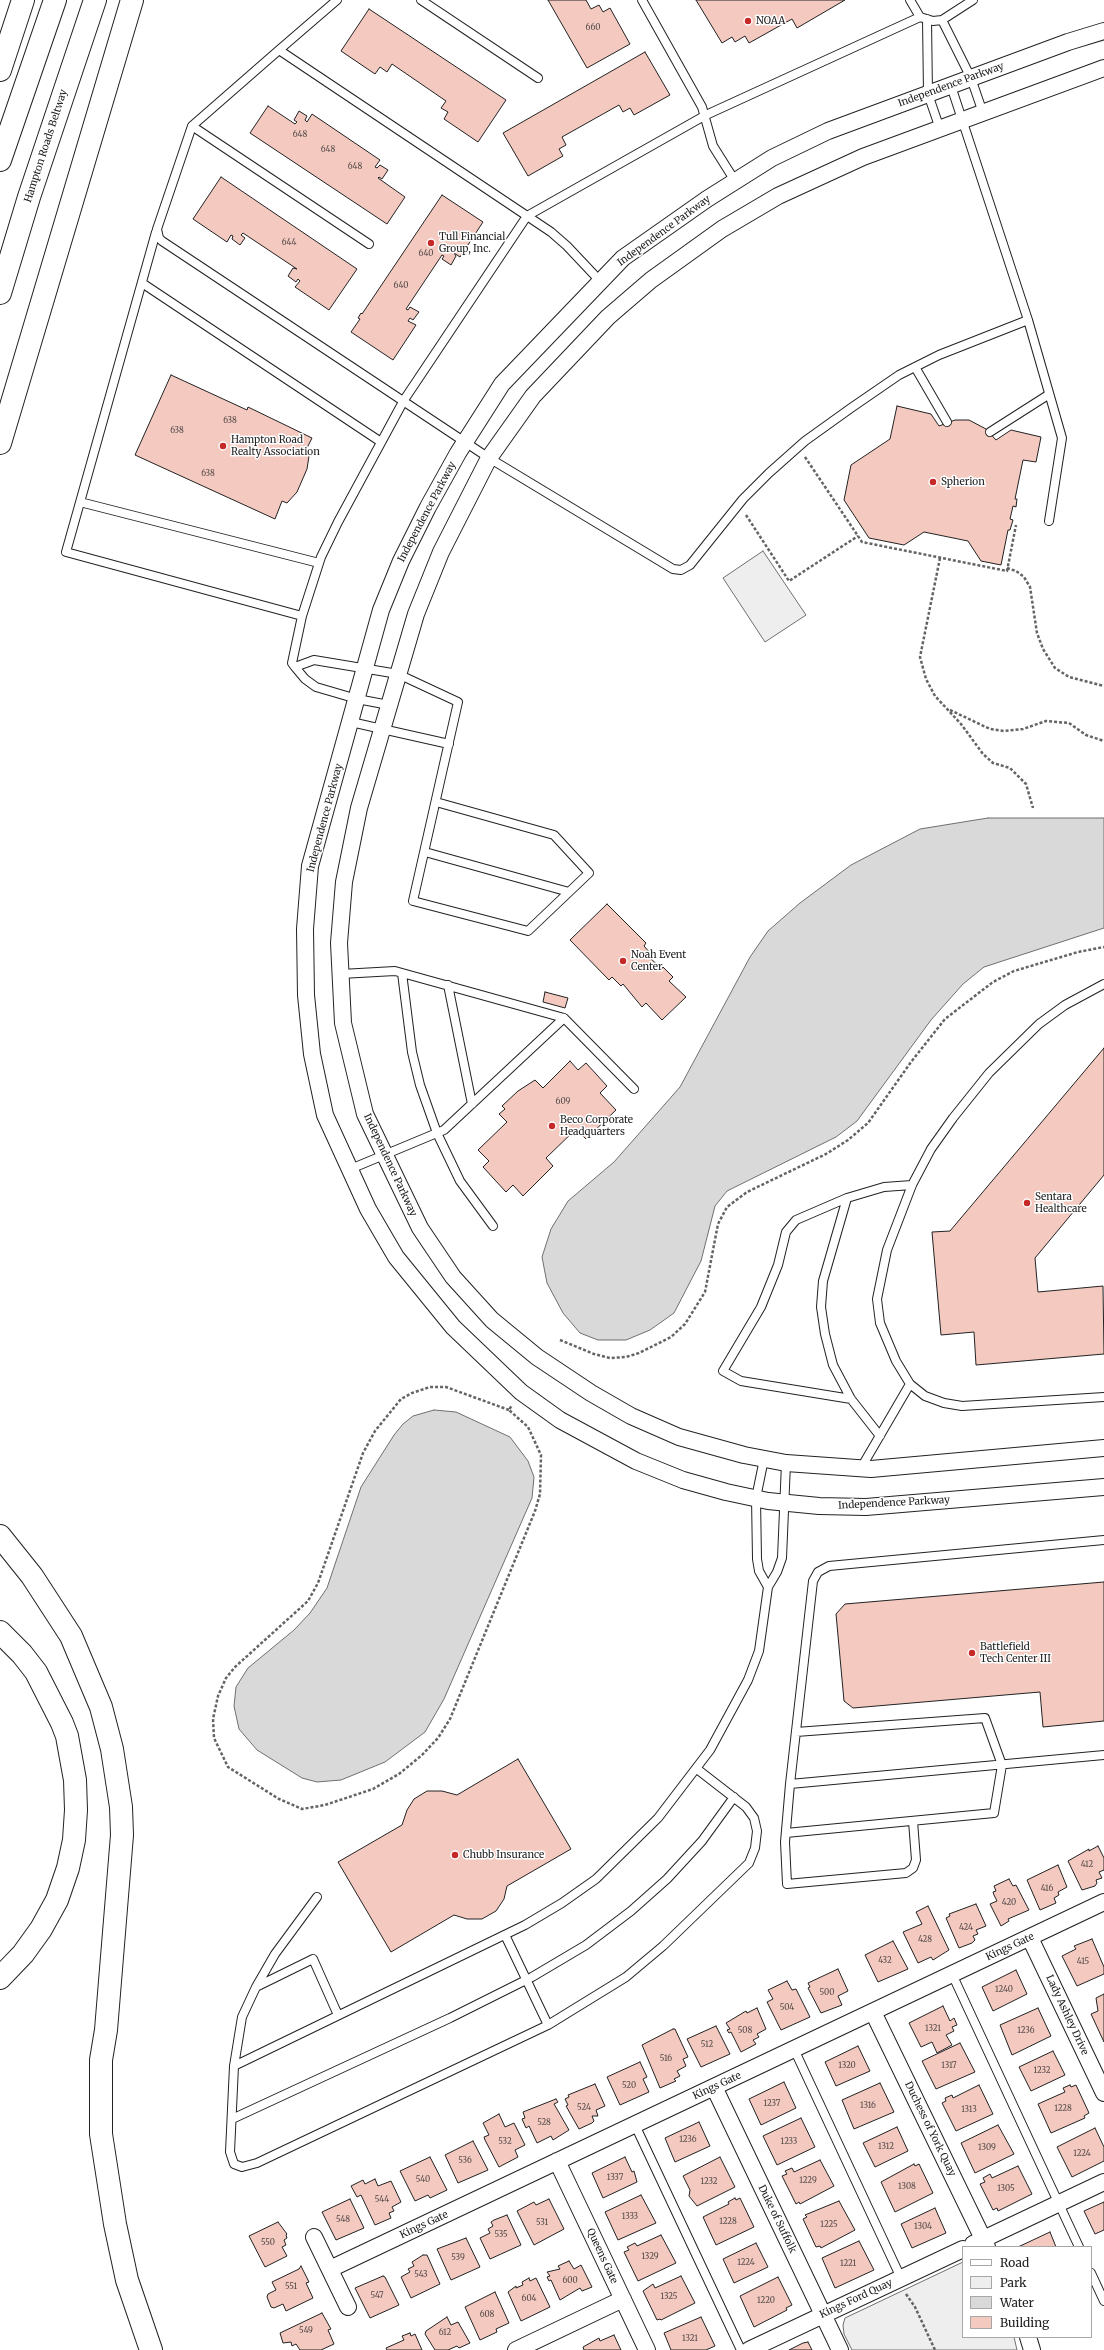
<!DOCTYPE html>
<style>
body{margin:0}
#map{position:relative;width:1104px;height:2350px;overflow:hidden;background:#fff;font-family:Merriweather,serif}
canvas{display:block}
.legend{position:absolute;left:962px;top:2246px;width:130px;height:92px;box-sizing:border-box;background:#fff;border:1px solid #a7a7a7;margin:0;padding:5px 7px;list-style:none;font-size:12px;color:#222}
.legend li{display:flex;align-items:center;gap:8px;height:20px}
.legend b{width:20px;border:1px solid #a7a7a7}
</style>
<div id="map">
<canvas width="1104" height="2350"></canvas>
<ul class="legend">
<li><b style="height:5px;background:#fff"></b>Road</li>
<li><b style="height:11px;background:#eee"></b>Park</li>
<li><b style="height:11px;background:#d9d9d9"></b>Water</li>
<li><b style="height:11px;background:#f3c9c0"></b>Building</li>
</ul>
</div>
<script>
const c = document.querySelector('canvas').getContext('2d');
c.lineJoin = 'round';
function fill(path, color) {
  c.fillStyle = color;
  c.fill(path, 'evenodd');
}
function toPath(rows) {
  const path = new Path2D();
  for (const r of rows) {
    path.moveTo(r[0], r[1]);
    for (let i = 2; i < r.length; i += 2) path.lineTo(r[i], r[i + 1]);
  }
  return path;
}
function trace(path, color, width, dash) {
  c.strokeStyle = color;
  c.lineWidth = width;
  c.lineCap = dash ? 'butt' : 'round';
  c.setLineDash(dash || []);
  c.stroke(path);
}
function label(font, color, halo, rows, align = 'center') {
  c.font = font + ' Merriweather,serif';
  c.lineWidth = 3;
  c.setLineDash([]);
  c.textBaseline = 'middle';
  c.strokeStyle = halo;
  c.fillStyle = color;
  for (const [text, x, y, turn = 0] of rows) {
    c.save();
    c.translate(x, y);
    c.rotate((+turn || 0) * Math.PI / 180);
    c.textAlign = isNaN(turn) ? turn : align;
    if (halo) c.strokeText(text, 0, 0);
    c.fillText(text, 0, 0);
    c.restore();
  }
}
const green = toPath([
 [763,551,806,615,765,642,723,578,763,551],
 [963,2262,963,2337,1014,2337,1017,2350,852,2350,844,2334,843,2325,845,2318,963,2262]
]);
fill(green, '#eee');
trace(green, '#6f6f6f', 1);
const water = toPath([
 [988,818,1104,818,1104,928,984,967,963,984,931,1020,857,1121,836,1137,727,1191,715,1206,701,1261,674,1313,650,1330,626,1340,598,1340,580,1333,563,1313,547,1283,542,1257,551,1229,568,1201,614,1162,680,1087,750,957,768,931,800,903,851,865,920,829,988,818],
 [434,1410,456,1412,510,1437,528,1461,534,1477,532,1498,444,1699,425,1732,385,1762,341,1780,317,1782,302,1778,257,1750,239,1729,234,1706,236,1687,248,1668,294,1630,310,1613,327,1588,361,1487,394,1435,403,1424,413,1416,434,1410]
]);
fill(water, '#d9d9d9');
trace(water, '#6f6f6f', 1);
const building = toPath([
 [548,0,586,0,591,9,599,5,603,12,610,8,630,44,587,68,548,0],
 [696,0,845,0,797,28,792,19,749,43,745,36,735,42,732,37,722,43,696,0],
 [369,9,506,100,478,142,444,119,448,112,441,108,446,101,392,64,387,72,380,67,375,74,341,51,369,9],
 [645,52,670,95,634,115,630,108,623,112,619,105,562,137,566,145,559,149,563,156,528,176,503,133,645,52],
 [268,106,295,124,297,122,294,120,299,111,307,116,305,120,307,122,312,114,380,160,375,167,377,168,380,165,388,170,382,179,379,177,378,178,405,197,387,224,250,133,268,106],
 [221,177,357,269,329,310,295,287,300,281,298,279,296,282,288,276,293,268,297,269,243,233,241,235,245,238,240,245,232,239,233,236,231,235,227,242,193,219,221,177],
 [442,195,483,222,460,257,454,253,456,256,451,265,442,259,444,256,442,255,406,309,408,310,410,307,419,312,413,320,410,318,408,321,416,325,393,360,351,332,360,319,358,318,361,313,362,314,442,195],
 [171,375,247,410,248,407,312,438,304,454,309,456,307,469,297,492,287,503,282,501,275,519,135,455,171,375],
 [897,406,931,414,939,426,955,420,969,420,986,429,996,440,1011,430,1041,437,1036,462,1023,460,1015,499,1017,499,1016,507,1013,506,1010,519,1013,520,1010,530,1008,530,1001,565,981,561,968,541,924,532,904,545,869,538,844,500,851,465,890,439,897,406],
 [607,904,646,943,644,946,651,954,648,956,662,969,663,967,673,977,669,981,686,997,662,1020,646,1003,642,1007,623,984,621,986,612,977,609,980,570,940,607,904],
 [545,992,568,998,565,1008,543,1002,545,992],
 [1104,1048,1104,1175,1035,1258,1038,1292,1103,1286,1104,1354,976,1365,974,1332,941,1335,932,1232,950,1231,1104,1048],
 [570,1061,578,1070,586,1063,607,1086,600,1093,616,1110,586,1139,576,1129,546,1158,553,1166,523,1196,513,1185,506,1192,483,1167,489,1161,478,1150,507,1122,499,1114,505,1109,502,1106,518,1091,535,1080,543,1088,570,1061],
 [1104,1582,1104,1721,1043,1727,1040,1692,853,1708,844,1701,836,1614,845,1604,1104,1582],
 [518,1759,571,1849,507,1886,504,1899,496,1911,482,1919,467,1919,454,1915,391,1952,338,1862,402,1825,407,1810,414,1799,427,1791,442,1791,457,1795,518,1759],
 [1098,1846,1104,1858,1104,1870,1099,1872,1102,1878,1096,1880,1097,1883,1095,1886,1082,1890,1068,1861,1089,1849,1089,1851,1098,1846],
 [1058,1865,1067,1887,1058,1892,1059,1895,1054,1898,1056,1903,1040,1910,1027,1880,1058,1865],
 [1009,1879,1013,1886,1016,1885,1029,1910,1008,1919,1009,1921,1001,1926,990,1904,997,1901,994,1895,993,1892,996,1891,994,1886,1009,1879],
 [976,1904,986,1926,976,1930,978,1934,973,1936,975,1940,972,1943,959,1948,946,1918,950,1916,949,1914,976,1904],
 [928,1906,949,1950,933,1960,931,1957,918,1963,903,1932,922,1924,916,1912,928,1906],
 [1092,1939,1104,1967,1104,1974,1077,1986,1062,1956,1076,1949,1074,1946,1092,1939],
 [893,1941,908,1969,878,1982,865,1955,893,1941],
 [838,1969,848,1991,838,1996,842,2005,821,2013,808,1988,810,1987,808,1983,838,1969],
 [1016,1970,1027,1994,993,2011,982,1987,1016,1970],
 [787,1981,792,1990,796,1989,810,2017,781,2030,767,2002,773,1999,768,1990,787,1981],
 [1104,1994,1104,2042,1091,2014,1098,2011,1096,1998,1104,1994],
 [943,2006,950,2021,954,2018,957,2025,952,2027,954,2031,946,2035,952,2045,937,2053,932,2042,921,2047,909,2023,943,2006],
 [757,2008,766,2029,757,2034,759,2037,753,2040,756,2044,741,2052,731,2032,729,2033,727,2030,730,2029,726,2023,746,2011,747,2013,757,2008],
 [1038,2008,1051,2036,1012,2055,1000,2025,1038,2008],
 [716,2026,730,2054,701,2067,687,2039,716,2026],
 [673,2029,675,2029,688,2057,683,2059,686,2066,677,2071,680,2076,674,2079,676,2081,660,2088,642,2045,673,2029],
 [960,2043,975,2072,936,2089,922,2061,960,2043],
 [858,2046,870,2071,836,2086,825,2062,858,2046],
 [1053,2051,1065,2075,1031,2091,1019,2067,1053,2051],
 [640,2062,647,2077,643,2079,649,2092,620,2105,607,2077,640,2062],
 [784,2082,796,2108,761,2125,749,2099,784,2082],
 [880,2083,894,2112,854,2129,842,2100,880,2083],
 [595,2084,605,2106,596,2110,598,2116,592,2116,594,2121,592,2123,579,2129,566,2106,568,2105,565,2099,569,2097,568,2095,595,2084],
 [979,2085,993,2114,956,2131,942,2103,946,2101,945,2098,952,2095,953,2098,979,2085],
 [1070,2085,1071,2087,1076,2085,1089,2113,1084,2116,1085,2118,1051,2133,1038,2104,1065,2092,1063,2088,1070,2085],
 [556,2099,558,2102,554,2104,569,2130,553,2140,551,2136,537,2143,529,2126,526,2128,522,2119,525,2118,523,2112,556,2099],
 [499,2114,505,2127,514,2123,525,2145,515,2150,518,2157,499,2167,485,2140,484,2137,489,2135,483,2123,499,2114],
 [801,2118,815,2147,777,2165,763,2136,801,2118],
 [699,2122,710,2146,675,2162,665,2138,699,2122],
 [998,2125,1014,2154,975,2173,961,2143,998,2125],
 [897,2127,908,2151,875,2167,863,2143,897,2127],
 [1095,2128,1104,2147,1104,2161,1072,2177,1057,2147,1095,2128],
 [473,2141,488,2170,458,2183,445,2155,473,2141],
 [430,2157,447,2190,430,2198,428,2195,415,2201,400,2171,430,2157],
 [625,2157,632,2172,634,2171,637,2182,603,2198,592,2173,625,2157],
 [720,2157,735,2187,697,2206,689,2196,690,2190,683,2176,720,2157],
 [820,2160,834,2186,800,2204,799,2202,796,2204,782,2176,787,2174,785,2171,792,2168,794,2172,820,2160],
 [914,2164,915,2166,919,2164,933,2193,895,2212,881,2182,914,2164],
 [1018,2166,1032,2194,998,2211,997,2208,993,2210,980,2184,985,2182,983,2178,990,2174,992,2178,1018,2166],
 [375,2179,378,2186,391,2181,401,2202,392,2207,394,2211,389,2213,391,2218,375,2225,361,2195,357,2197,351,2186,363,2180,365,2184,375,2179],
 [641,2195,656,2223,618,2240,605,2212,641,2195],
 [735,2198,736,2200,740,2198,754,2227,716,2245,703,2217,729,2204,728,2202,735,2198],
 [350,2199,364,2228,336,2240,322,2212,350,2199],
 [549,2199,564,2229,534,2245,517,2211,534,2202,536,2205,549,2199],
 [839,2201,855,2230,821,2248,820,2246,816,2247,803,2219,807,2217,805,2215,839,2201],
 [1104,2202,1104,2230,1095,2234,1084,2211,1104,2202],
 [935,2208,946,2233,912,2248,901,2224,935,2208],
 [507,2215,521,2245,490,2259,480,2238,490,2233,488,2229,493,2226,491,2222,494,2220,507,2215],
 [278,2222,287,2234,286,2235,287,2238,284,2240,286,2245,282,2247,287,2256,265,2267,249,2236,278,2222],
 [1050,2232,1056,2247,1018,2247,1050,2232],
 [661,2235,676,2263,638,2281,624,2252,629,2250,627,2247,635,2243,637,2246,661,2235],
 [466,2238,480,2267,451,2280,437,2249,466,2238],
 [859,2241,874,2270,835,2288,822,2258,859,2241],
 [756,2243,768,2267,734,2283,723,2259,756,2243],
 [423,2255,427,2255,440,2284,411,2298,401,2277,410,2272,408,2269,414,2266,412,2262,423,2255],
 [569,2261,574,2269,581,2265,592,2287,582,2291,580,2288,560,2300,551,2280,549,2281,547,2277,550,2276,547,2272,560,2269,558,2266,569,2261],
 [301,2266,309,2282,306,2283,313,2298,286,2311,283,2304,274,2308,271,2307,267,2297,268,2294,276,2290,272,2282,299,2269,301,2266],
 [383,2276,385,2277,399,2305,370,2318,355,2288,383,2276],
 [681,2276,695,2303,661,2320,660,2319,657,2320,643,2291,653,2284,655,2288,681,2276],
 [778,2277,792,2305,786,2308,787,2310,754,2327,740,2296,778,2277],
 [529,2278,530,2281,536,2278,550,2307,521,2321,508,2292,516,2286,516,2288,523,2285,522,2282,529,2278],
 [495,2292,509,2323,496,2329,497,2332,480,2340,465,2307,495,2292],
 [322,2313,331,2329,328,2330,334,2344,321,2350,300,2350,296,2344,292,2346,291,2342,283,2343,280,2333,322,2313],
 [447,2317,451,2325,458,2322,470,2343,459,2348,457,2346,448,2350,435,2350,425,2334,426,2331,447,2317],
 [701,2317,715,2346,706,2350,671,2350,664,2333,701,2317],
 [410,2333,411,2336,415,2334,422,2350,387,2350,386,2348,404,2340,402,2336,410,2333],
 [614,2335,621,2350,584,2350,583,2347,599,2338,600,2341,614,2335],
 [808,2342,812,2350,789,2350,803,2343,808,2342]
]);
fill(building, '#f3c9c0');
trace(building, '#222', 1);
const service = toPath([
 [421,0,538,78],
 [642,0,702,107,713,146,735,181],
 [910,0,920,17,933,21,942,20,973,0],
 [927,19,928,94,940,129],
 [942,20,971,78,983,113],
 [279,50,337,0],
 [192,126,369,244],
 [156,232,66,552,302,616,321,557,338,522,404,400,527,216,706,115,920,17],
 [600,281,567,246,551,232,279,50,192,126,157,229,159,238,162,241,489,458,673,569,681,570,690,565,743,499,769,473,805,441,851,408,899,375,939,355,1028,320,951,86],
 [142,283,381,442],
 [1028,320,1062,438,1049,521],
 [915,367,947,422],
 [990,432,1048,395],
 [80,502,319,563],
 [295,667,292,663,302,616],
 [389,705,357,699,316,687,305,679,295,667,314,660,398,674,458,702,413,901,528,931,589,873,554,835,436,802],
 [351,722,449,744],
 [425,852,569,892],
 [402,973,412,1052,420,1085,437,1133,460,1181,493,1226],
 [341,974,395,971,564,1018,444,1130,348,1170],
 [1104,984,1065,1005,1039,1024,989,1073,953,1118,931,1149,912,1185,887,1250,877,1299,880,1323,896,1361,910,1384,925,1396,944,1403,962,1406,1104,1397],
 [448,985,472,1104],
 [564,1018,634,1089],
 [847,1198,823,1281,821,1307,825,1334,833,1365,851,1399,880,1436],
 [851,1399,741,1381,723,1371,761,1307,778,1265,786,1232,796,1220,847,1198,884,1187,912,1185],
 [764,1459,756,1498,757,1559,759,1571,768,1587,777,1572,782,1558,786,1463],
 [861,1468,910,1384],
 [1104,1540,829,1566,818,1572,813,1581,790,1784,1104,1755],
 [697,1769,746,1807,754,1818,757,1831,755,1848,749,1863,663,1946,626,1977,548,2025,257,2163,242,2167,234,2164,230,2152,234,2066,525,1925,562,1903,596,1879,658,1818,710,1750,748,1680,759,1651,768,1587],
 [790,1784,785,1842,787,1884,906,1873,913,1868,916,1860,913,1821],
 [786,1833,994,1813,1002,1765,985,1718,796,1732],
 [505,1935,548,2025],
 [952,1974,1079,2247],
 [256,1987,313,1959,338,2015],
 [794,2049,901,2278],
 [234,2066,242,2017,256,1987,275,1954,317,1897],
 [232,2119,450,2018,532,1977,586,1945,631,1911,667,1879,702,1841,734,1797],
 [635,2125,741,2350],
 [1091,2273,1104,2301]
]);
const minor = toPath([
 [1104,31,1068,42,828,131,772,158,707,199,623,258,502,384,458,453,428,507,401,561,381,610,310,866,305,929,306,995,312,1054,325,1115,368,1209,396,1257,453,1327,521,1392,560,1420,636,1461,683,1480,726,1492,768,1501,819,1506,866,1507,1104,1487],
 [1104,68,863,157,778,196,722,229,651,280,608,317,533,396,489,458,441,552,416,614,359,808,344,882,339,943,343,1023,365,1114,420,1228,453,1277,492,1320,537,1357,591,1393,631,1416,679,1437,744,1455,786,1463,871,1469,1104,1448],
 [1030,1938,1104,2093],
 [873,2012,987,2247],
 [714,2087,840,2350],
 [557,2161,647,2350],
 [314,2237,348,2307],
 [973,2244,1104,2182],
 [330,2269,1104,1902],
 [1028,2337,1032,2350],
 [516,2350,623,2299],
 [749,2350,963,2249]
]);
const motorway = toPath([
 [0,70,23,0],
 [0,160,55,0],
 [0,293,29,197,95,0],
 [0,443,132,0],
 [0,1536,32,1576,71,1636,101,1707,112,1749,121,1807,122,1835,106,2030,101,2060,101,2134,115,2224,127,2280,151,2350],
 [0,1632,22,1654,36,1672,62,1723,67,1736,75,1780,76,1810,74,1840,68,1868,57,1900,41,1929,23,1954,0,1978]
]);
trace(service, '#222', 10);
trace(minor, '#222', 18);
trace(motorway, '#222', 24);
trace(toPath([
 [805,457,862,542,1007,571,1016,525],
 [746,515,789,581,858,536],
 [940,558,920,657,926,679,935,696,961,724,983,754,993,763,1010,768,1026,784,1033,808],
 [1007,568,1016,571,1024,577,1030,587,1037,633,1043,649,1055,668,1069,677,1104,686],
 [950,710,990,729,1004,731,1023,729,1046,721,1069,723,1086,735,1104,741],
 [560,1340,594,1354,610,1358,626,1357,639,1353,671,1337,685,1324,705,1292,718,1224,727,1207,747,1192,826,1154,848,1140,868,1123,911,1062,945,1019,993,982,1014,971,1078,952,1104,947],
 [509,1410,446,1387,430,1387,412,1393,401,1399,375,1431,363,1453,318,1583,308,1601,235,1667,226,1678,218,1696,213,1719,214,1738,228,1767,279,1799,302,1809,325,1805,373,1789,399,1774,422,1755,438,1738,450,1719,535,1511,540,1494,541,1455,528,1427,509,1410,512,1405],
 [906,2294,915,2307,935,2350]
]), '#646464', 2.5, [3, 2]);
trace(service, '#fff', 8);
trace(minor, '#fff', 16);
trace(motorway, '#fff', 22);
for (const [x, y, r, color] of [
 [748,21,4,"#c62828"],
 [431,243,4,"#c62828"],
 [223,446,4,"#c62828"],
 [933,482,4,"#c62828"],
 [623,961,4,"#c62828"],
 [552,1126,4,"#c62828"],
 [1027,1203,4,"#c62828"],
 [972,1653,4,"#c62828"],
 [455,1855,4,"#c62828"]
]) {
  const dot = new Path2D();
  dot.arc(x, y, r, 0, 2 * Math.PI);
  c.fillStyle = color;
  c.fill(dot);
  trace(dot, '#fff', 1.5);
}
label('8px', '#564c4a', null, [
 ["660",593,28],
 ["648",300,135],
 ["648",328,150],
 ["648",355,167],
 ["644",289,243],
 ["640",426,254],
 ["640",401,286],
 ["638",230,421],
 ["638",177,431],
 ["638",208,474],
 ["609",563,1102],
 ["412",1087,1865],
 ["416",1047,1889],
 ["420",1009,1903],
 ["424",966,1928],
 ["428",925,1940],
 ["432",885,1961],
 ["415",1083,1962],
 ["1240",1004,1990],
 ["500",827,1993],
 ["504",787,2008],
 ["1321",933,2029],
 ["508",745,2031],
 ["1236",1026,2031],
 ["512",707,2045],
 ["516",666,2059],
 ["1320",847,2066],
 ["1317",949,2066],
 ["1232",1042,2071],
 ["520",629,2086],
 ["1237",772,2104],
 ["1316",868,2106],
 ["524",584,2108],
 ["1228",1063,2109],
 ["1313",969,2110],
 ["528",544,2123],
 ["1236",688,2140],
 ["532",505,2142],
 ["1233",789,2142],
 ["1312",886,2147],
 ["1309",987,2148],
 ["1224",1082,2154],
 ["536",465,2161],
 ["1337",615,2178],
 ["540",423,2180],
 ["1229",808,2181],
 ["1232",709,2182],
 ["1308",907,2187],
 ["1305",1006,2189],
 ["544",382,2200],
 ["1333",630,2217],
 ["548",343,2220],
 ["1228",728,2222],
 ["531",542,2223],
 ["1225",829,2225],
 ["1304",923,2227],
 ["535",501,2235],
 ["550",268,2243],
 ["1329",650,2257],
 ["539",458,2258],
 ["1224",746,2263],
 ["1221",848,2264],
 ["543",421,2275],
 ["600",570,2281],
 ["551",291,2287],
 ["547",377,2296],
 ["1325",669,2297],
 ["604",529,2299],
 ["1220",766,2301],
 ["608",487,2315],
 ["549",306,2331],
 ["612",445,2333],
 ["1321",690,2339]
]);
label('10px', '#222', '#fff', [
 ["NOAA",756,21],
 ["Tull Financial",439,237],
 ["Group, Inc.",439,249],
 ["Hampton Road",231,440],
 ["Realty Association",231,452],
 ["Spherion",941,482],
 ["Noah Event",631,955],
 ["Center",631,967],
 ["Beco Corporate",560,1120],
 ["Headquarters",560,1132],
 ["Sentara",1035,1197],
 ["Healthcare",1035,1209],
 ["Battlefield",980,1647],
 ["Tech Center III",980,1659],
 ["Chubb Insurance",463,1855]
], 'left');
label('10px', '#222', '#fff', [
 ["Independence Parkway",951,85,-20],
 ["Hampton Roads Beltway",46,146,-72],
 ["Independence Parkway",664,231,-36],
 ["Independence Parkway",427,512,-62],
 ["Independence Parkway",325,818,-75],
 ["Independence Parkway",390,1165,65],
 ["Independence Parkway",894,1503,-3],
 ["Kings Gate",1010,1947,-25],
 ["Lady Ashley Drive",1067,2015,65],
 ["Kings Gate",717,2086,-25],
 ["Duchess of York Quay",930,2129,64],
 ["Duke of Suffolk",777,2219,64],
 ["Kings Gate",424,2225,-25],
 ["Queens Gate",602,2256,65],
 ["Kings Ford Quay",856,2299,-25]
]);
</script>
